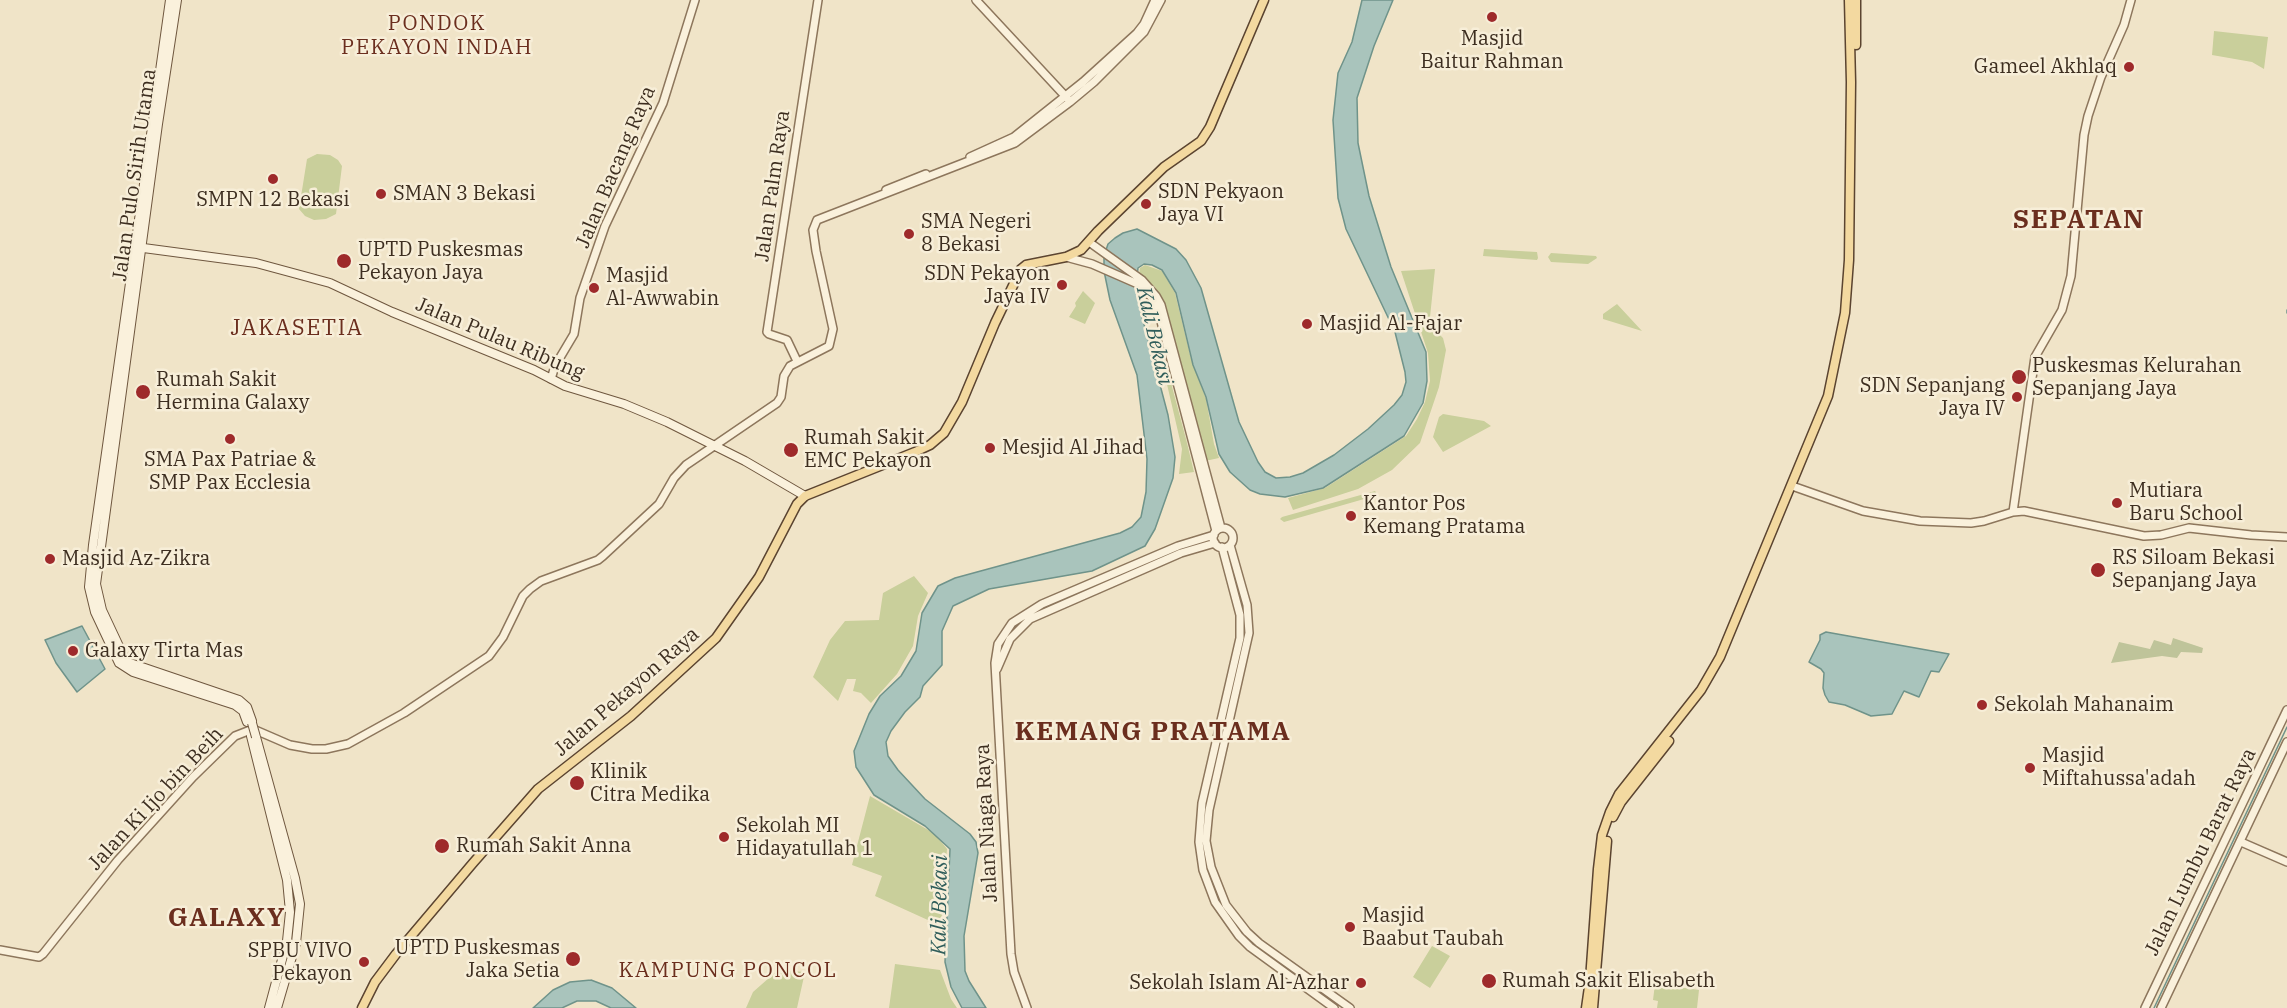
<!DOCTYPE html>
<style>
body{margin:0}
canvas{display:block;background:#f0e4c8}
</style>
<canvas width="2287" height="1008"></canvas>
<script>
const c = document.querySelector('canvas').getContext('2d');
c.lineJoin = 'round';
function fill(path, color) {
  c.fillStyle = color;
  c.fill(path, 'evenodd');
}
function toPath(rows) {
  const path = new Path2D();
  for (const r of rows) {
    if (r.length === 3) {
      path.moveTo(r[0] + r[2], r[1]);
      path.arc(r[0], r[1], r[2], 0, 2 * Math.PI);
      continue;
    }
    path.moveTo(r[0], r[1]);
    for (let i = 2; i < r.length; i += 2) path.lineTo(r[i], r[i + 1]);
  }
  return path;
}
function trace(path, color, width, dash) {
  c.strokeStyle = color;
  c.lineWidth = width;
  c.lineCap = dash ? 'butt' : 'round';
  c.setLineDash(dash || []);
  c.stroke(path);
}
function label(font, color, halo, rows, align = 'center') {
  c.font = font + ' "IBM Plex Serif",serif';
  c.lineWidth = 5;
  c.setLineDash([]);
  c.textBaseline = 'middle';
  c.strokeStyle = halo;
  c.fillStyle = color;
  for (const [text, x, y, turn = 0] of rows) {
    c.save();
    c.translate(x, y);
    c.rotate((+turn || 0) * Math.PI / 180);
    c.textAlign = isNaN(turn) ? turn : align;
    if (halo) c.strokeText(text, 0, 0);
    c.fillText(text, 0, 0);
    c.restore();
  }
}
fill(toPath([
 [2214,31,2268,37,2264,69,2252,62,2212,55],
 [317,154,330,155,338,160,342,166,336,214,326,219,314,220,305,216,299,209,307,159],
 [1484,249,1537,252,1538,258,1537,260,1483,256],
 [1551,253,1596,256,1597,258,1588,264,1551,262,1548,257],
 [1145,265,1162,271,1175,293,1191,359,1206,399,1214,444,1219,458,1205,461,1164,304,1155,287,1139,275,1140,268],
 [1435,269,1430,317,1433,328,1443,338,1446,350,1439,387,1420,443,1392,470,1358,489,1293,510,1288,498,1325,488,1406,436,1417,419,1425,402,1430,381,1428,353,1401,271],
 [1083,291,1095,303,1085,324,1069,317,1076,306,1075,303],
 [1617,304,1642,331,1603,319,1603,314],
 [1163,353,1186,439,1194,472,1179,474,1182,449,1160,354],
 [1443,414,1484,421,1491,426,1443,452,1433,437,1439,417],
 [1375,491,1378,495,1284,522,1280,519,1282,517],
 [914,576,928,593,918,616,913,646,897,674,871,703,861,693,853,691,856,679,847,679,838,701,813,677,830,640,845,621,879,620,883,593],
 [870,796,935,834,947,849,941,926,875,896,882,876,852,865],
 [1432,946,1450,956,1430,988,1413,977],
 [895,964,940,970,951,999,957,1008,889,1008],
 [778,970,805,972,797,1008,746,1008,753,992],
 [1655,984,1699,990,1697,1008,1657,1008,1658,1001,1653,1000]
]), '#c9cf9b');
fill(toPath([
 [2173,638,2203,648,2202,653,2181,652,2177,658,2162,656,2111,663,2119,642,2150,649,2154,640,2171,645]
]), '#bfc49a');
const water = toPath([
 [1362,0,1393,0,1374,46,1357,98,1358,143,1369,196,1391,267,1426,352,1427,381,1423,403,1404,436,1323,488,1285,497,1260,494,1250,490,1230,472,1219,454,1206,397,1193,365,1176,293,1162,270,1152,265,1144,264,1138,268,1137,277,1140,309,1168,415,1175,457,1173,478,1155,529,1145,546,1092,571,989,589,953,606,942,631,942,665,923,686,920,697,905,712,891,731,886,742,888,756,898,770,925,799,970,834,976,842,978,853,964,936,965,971,969,981,986,1008,962,1008,951,987,945,962,950,849,925,826,874,795,856,767,854,751,869,714,880,696,901,676,916,651,922,613,938,586,955,578,1120,533,1132,527,1141,517,1146,492,1147,459,1137,375,1110,300,1104,271,1104,256,1108,244,1115,238,1123,233,1137,229,1176,249,1186,260,1201,288,1239,422,1258,462,1265,472,1276,478,1290,477,1303,473,1334,455,1368,429,1394,405,1402,395,1406,382,1405,372,1395,332,1346,229,1338,198,1333,120,1338,73,1352,42,1362,0],
 [82,626,105,669,77,692,56,663,45,640,82,626],
 [1826,632,1949,654,1939,672,1931,671,1919,697,1904,691,1892,714,1871,716,1845,705,1829,702,1825,695,1823,688,1824,673,1821,669,1809,662,1820,640,1820,635,1826,632],
 [591,980,612,988,636,1008,611,1008,596,1001,577,1001,562,1008,533,1008,553,990,570,982,591,980]
]);
fill(water, '#a9c4bc');
trace(water, '#6f938a', 1.5);
trace(toPath([
 [2287,310,2287,313],
 [2154,1008,2287,727]
]), '#6f938a', 1.5);
const tertiary = toPath([
 [976,0,1067,98],
 [970,157,1014,137,1083,82,1137,33,1144,24,1155,0],
 [886,190,926,174],
 [1089,242,1142,280,1156,296,1161,305,1221,528],
 [1066,257,1092,264,1140,285,1152,298,1158,310,1216,531],
 [797,361,787,340,769,334,767,332,818,0],
 [551,379,555,366,574,334,580,298,605,226,663,103,695,0],
 [1795,487,1863,511,1920,521,1971,523,1984,521,2013,512,2024,511,2144,536,2161,535,2189,528,2251,535,2287,537],
 [2013,512,2035,357,2062,310,2071,276,2084,135,2088,116,2101,77,2124,25,2131,0],
 [1223,538,10],
 [1230,545,1247,605,1249,633,1209,810,1206,841,1211,867,1226,905,1247,932,1259,943,1350,1008],
 [1222,547,1240,615,1240,638,1202,803,1199,842,1203,870,1215,902,1239,936,1250,947,1334,1008],
 [997,669,1010,639,1030,619,1181,553,1215,543],
 [2241,842,2287,862],
 [0,950,39,957,43,954,118,860,193,777,235,736,253,729,290,745,312,749,326,749,348,744,404,713,489,656,503,637,523,596,530,589,541,581,598,560,603,556,659,504,674,478,686,465,777,403,781,397,784,376,790,366,829,346,833,329,816,251,813,230,817,220,1015,143,1070,102,1094,82,1144,32,1161,0],
 [1027,1008,1014,972,1011,954,995,663,998,644,1012,623,1042,604,1178,546,1214,535],
 [2145,1008,2287,710],
 [2161,1008,2287,742]
]);
const secondary = toPath([
 [170,0,93,545,89,587,95,612,119,663,133,672,235,705,243,711,247,722],
 [177,0,158,124,96,584,102,610,125,659,130,663,239,700,247,707,252,721],
 [136,247,256,263,330,283,392,312,534,370,565,386,624,404,667,422,745,461,805,496],
 [251,736,287,880,290,912,287,941,269,1008],
 [256,737,295,878,300,904,296,943,277,1008]
]);
const primary = toPath([
 [1856,45,1856,0],
 [1613,817,1621,802,1669,741],
 [362,1008,375,982,396,954,473,863,538,789,631,716,716,638,759,577,797,504,805,496,915,452,930,445,944,433,962,402,995,323,1021,269,1026,265,1066,257,1081,250,1098,231,1164,167,1201,141,1210,127,1264,0],
 [1586,1008,1590,980,1598,869,1602,835,1610,812,1619,794,1701,690,1720,657,1828,396,1845,313,1849,260,1851,82,1849,0],
 [1593,1008,1607,841]
]);
trace(tertiary, '#8d765c', 10);
trace(secondary, '#6f573f', 10);
trace(primary, '#5b4430', 11);
trace(tertiary, '#faf1dc', 7);
trace(secondary, '#faf1dc', 8);
trace(primary, '#f3d9a0', 8);
const secondaryBridge = toPath([
 [252,723,256,737]
]);
trace(secondaryBridge, '#6f573f', 10, []);
trace(secondaryBridge, '#faf1dc', 8);
for (const [x, y, r, color] of [
 [1492,17,6,"#9e2a2b"],
 [2129,67,6,"#9e2a2b"],
 [273,179,6,"#9e2a2b"],
 [381,194,6,"#9e2a2b"],
 [1146,204,6,"#9e2a2b"],
 [909,234,6,"#9e2a2b"],
 [344,261,8,"#9e2a2b"],
 [1062,285,6,"#9e2a2b"],
 [594,288,6,"#9e2a2b"],
 [1307,324,6,"#9e2a2b"],
 [2019,377,8,"#9e2a2b"],
 [143,392,8,"#9e2a2b"],
 [2017,397,6,"#9e2a2b"],
 [230,439,6,"#9e2a2b"],
 [990,448,6,"#9e2a2b"],
 [791,450,8,"#9e2a2b"],
 [2117,503,6,"#9e2a2b"],
 [1351,516,6,"#9e2a2b"],
 [50,559,6,"#9e2a2b"],
 [2098,570,8,"#9e2a2b"],
 [73,651,6,"#9e2a2b"],
 [1982,705,6,"#9e2a2b"],
 [2030,768,6,"#9e2a2b"],
 [577,783,8,"#9e2a2b"],
 [724,837,6,"#9e2a2b"],
 [442,846,8,"#9e2a2b"],
 [1350,927,6,"#9e2a2b"],
 [573,959,8,"#9e2a2b"],
 [364,962,6,"#9e2a2b"],
 [1489,981,8,"#9e2a2b"],
 [1361,983,6,"#9e2a2b"]
]) {
  const dot = new Path2D();
  dot.arc(x, y, r, 0, 2 * Math.PI);
  c.fillStyle = color;
  c.fill(dot);
  trace(dot, '#f7eed8', 2);
}
label('20px', '#3d2e20', '#f7eed8', [
 ["Masjid",1492,39,"center"],
 ["Baitur Rahman",1492,62,"center"],
 ["Gameel Akhlaq",2117,67,"right"],
 ["SDN Pekyaon",1158,192],
 ["Jaya VI",1158,215],
 ["SMAN 3 Bekasi",393,194],
 ["SMPN 12 Bekasi",273,200,"center"],
 ["SMA Negeri",921,222],
 ["8 Bekasi",921,245],
 ["UPTD Puskesmas",358,250],
 ["Pekayon Jaya",358,273],
 ["SDN Pekayon",1050,274,"right"],
 ["Jaya IV",1050,297,"right"],
 ["Masjid",606,276],
 ["Al-Awwabin",606,299],
 ["Masjid Al-Fajar",1319,324],
 ["Puskesmas Kelurahan",2032,366],
 ["Sepanjang Jaya",2032,389],
 ["Rumah Sakit",156,380],
 ["Hermina Galaxy",156,403],
 ["SDN Sepanjang",2005,386,"right"],
 ["Jaya IV",2005,409,"right"],
 ["Rumah Sakit",804,438],
 ["EMC Pekayon",804,461],
 ["Mesjid Al Jihad",1002,448],
 ["SMA Pax Patriae &",230,460,"center"],
 ["SMP Pax Ecclesia",230,483,"center"],
 ["Mutiara",2129,491],
 ["Baru School",2129,514],
 ["Kantor Pos",1363,504],
 ["Kemang Pratama",1363,527],
 ["RS Siloam Bekasi",2112,558],
 ["Sepanjang Jaya",2112,581],
 ["Masjid Az-Zikra",62,559],
 ["Galaxy Tirta Mas",85,651],
 ["Sekolah Mahanaim",1994,705],
 ["Masjid",2042,756],
 ["Miftahussa'adah",2042,779],
 ["Klinik",590,772],
 ["Citra Medika",590,795],
 ["Sekolah MI",736,826],
 ["Hidayatullah 1",736,849],
 ["Rumah Sakit Anna",456,846],
 ["Masjid",1362,916],
 ["Baabut Taubah",1362,939],
 ["UPTD Puskesmas",560,948,"right"],
 ["Jaka Setia",560,971,"right"],
 ["SPBU VIVO",352,951,"right"],
 ["Pekayon",352,974,"right"],
 ["Rumah Sakit Elisabeth",1502,981],
 ["Sekolah Islam Al-Azhar",1349,983,"right"]
], 'left');
label('20px', '#3d2e20', '#f7eed8', [
 ["Jalan Bacang Raya",616,167,-67],
 ["Jalan Pulo Sirih Utama",135,175,-82],
 ["Jalan Palm Raya",773,186,-82],
 ["Jalan Pulau Ribung",500,339,23],
 ["Jalan Pekayon Raya",627,692,-41],
 ["Jalan Ki Ijo bin Beih",156,799,-47],
 ["Jalan Niaga Raya",987,823,-93],
 ["Jalan Lumbu Barat Raya",2201,852,-64]
]);
c.letterSpacing = '1.5px';
label('21px', '#6b2e1e', '#f7eed8', [
 ["PONDOK",437,24],
 ["PEKAYON INDAH",437,48],
 ["KAMPUNG PONCOL",728,971]
]);
c.letterSpacing = '0px';
label('italic 21px', '#2f5d5a', '#f7eed8', [
 ["Kali Bekasi",1154,336,77],
 ["Kali Bekasi",940,905,-89]
]);
c.letterSpacing = '1.5px';
label('22px', '#6b2e1e', '#f7eed8', [
 ["JAKASETIA",297,329]
]);
c.letterSpacing = '0px';
c.letterSpacing = '1.5px';
label('bold 26px', '#6b2e1e', '#f7eed8', [
 ["SEPATAN",2079,220],
 ["KEMANG PRATAMA",1153,732],
 ["GALAXY",227,918]
]);
c.letterSpacing = '0px';
</script>
